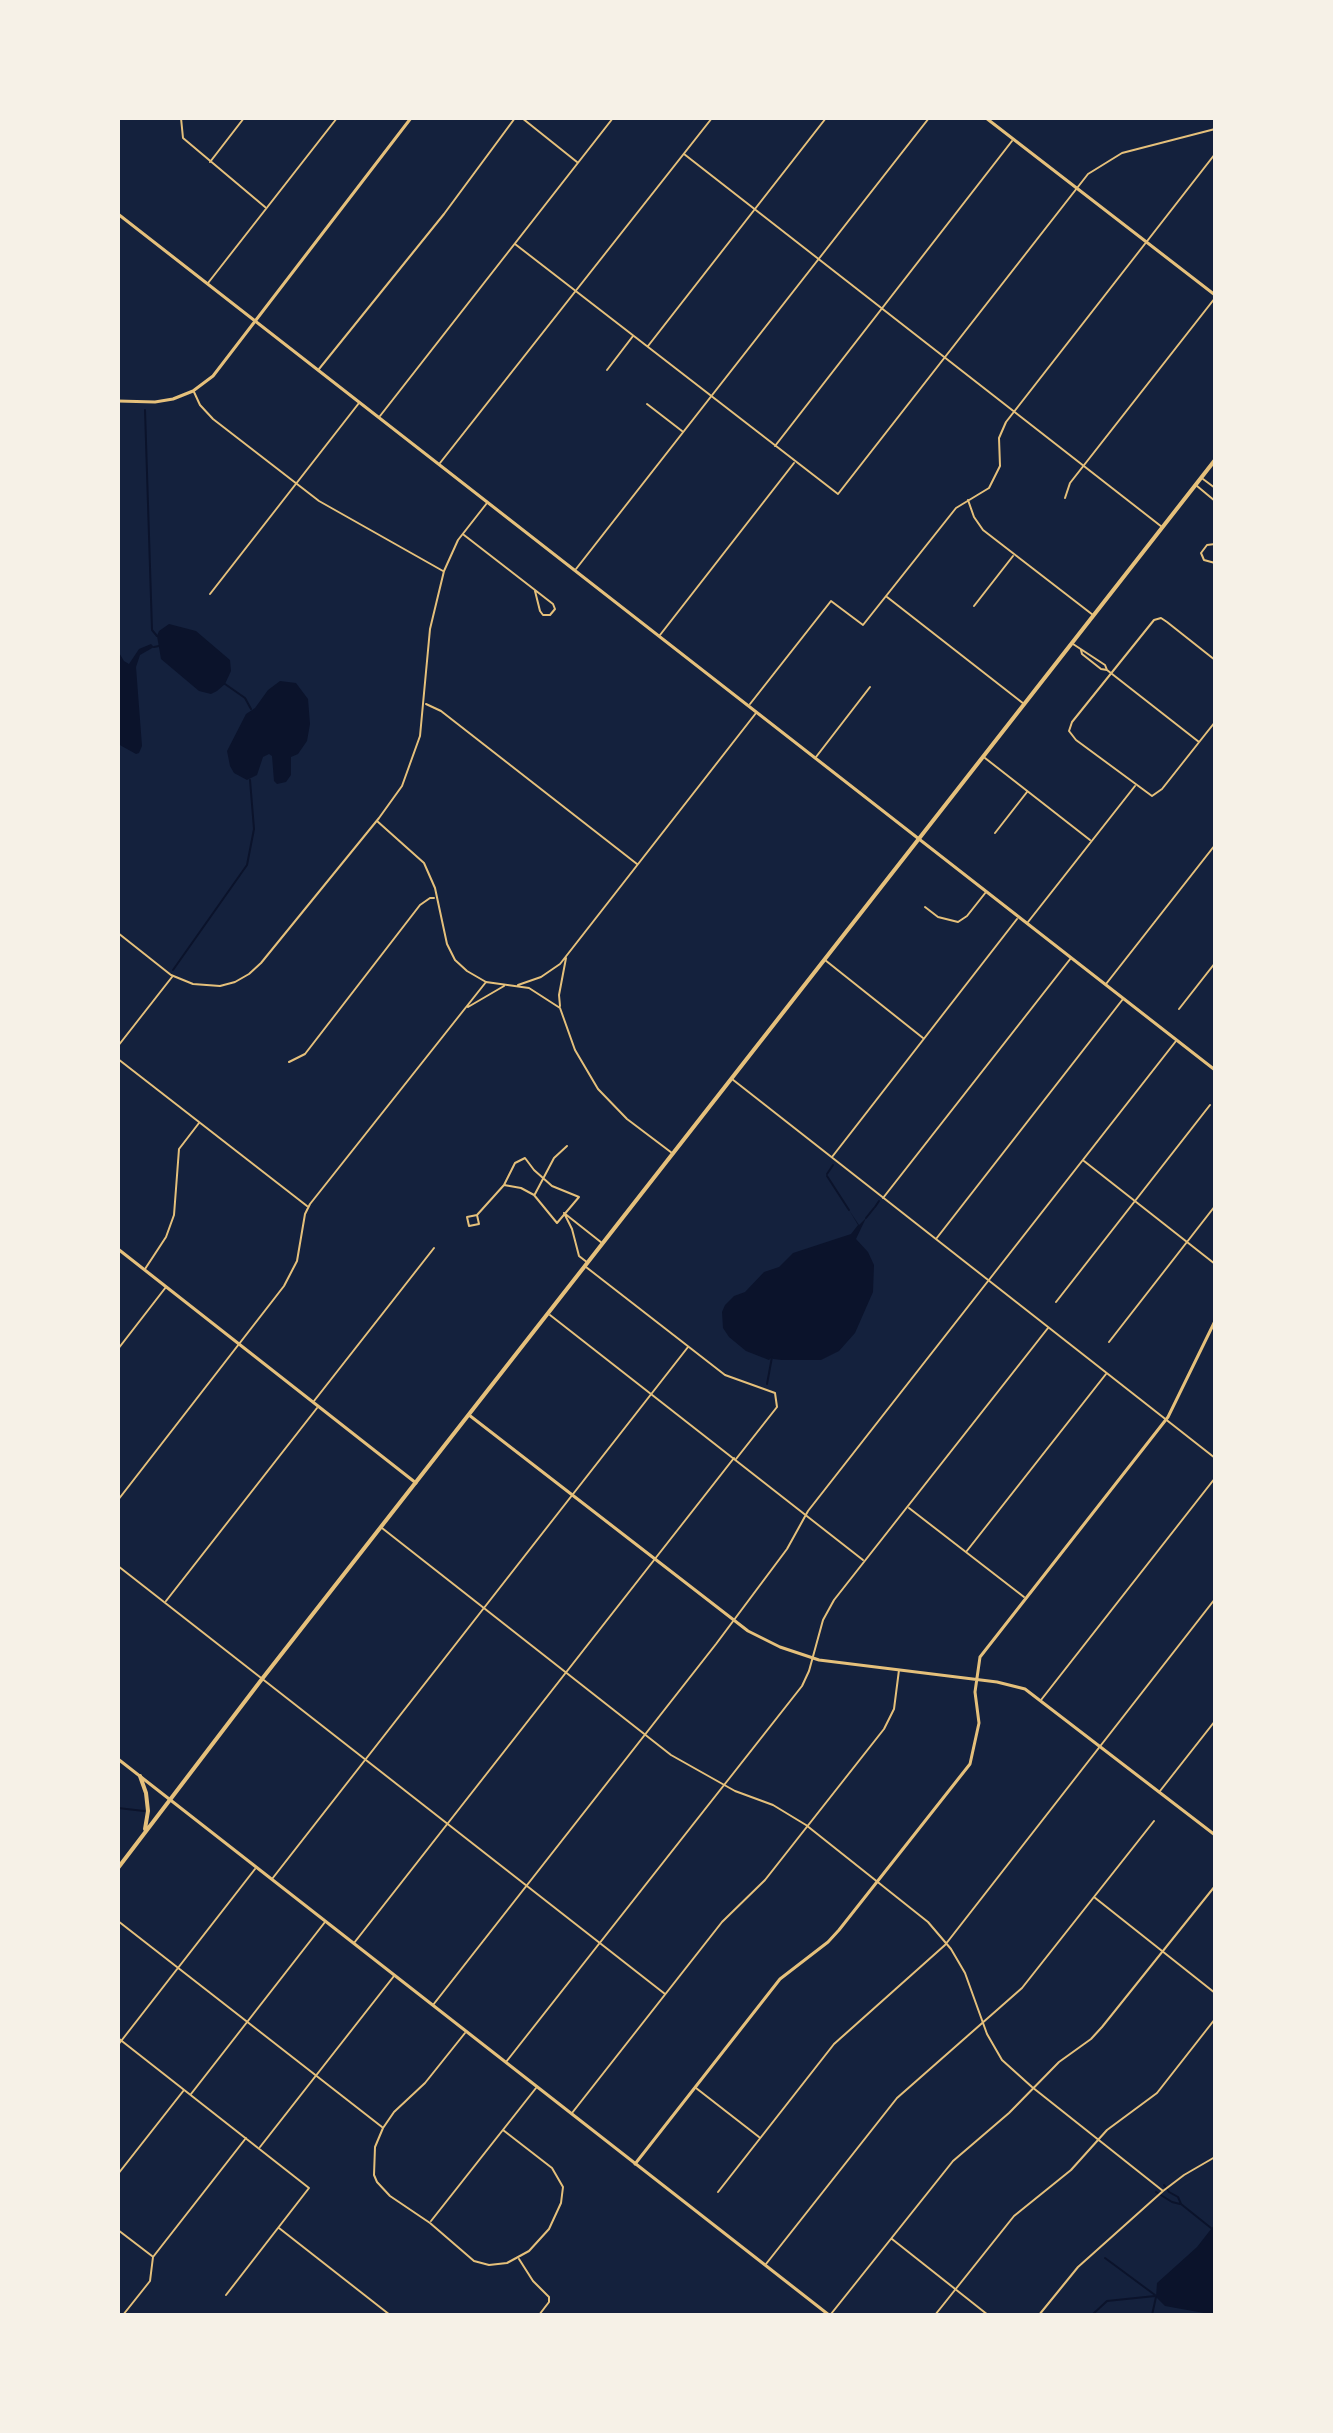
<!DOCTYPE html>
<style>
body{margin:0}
#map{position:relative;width:1333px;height:2433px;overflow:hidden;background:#14213d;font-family:"Titillium Web",sans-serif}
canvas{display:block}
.frame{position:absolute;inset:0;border:120px solid #f6f1e7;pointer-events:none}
</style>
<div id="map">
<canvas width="1333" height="2433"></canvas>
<div class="frame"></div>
</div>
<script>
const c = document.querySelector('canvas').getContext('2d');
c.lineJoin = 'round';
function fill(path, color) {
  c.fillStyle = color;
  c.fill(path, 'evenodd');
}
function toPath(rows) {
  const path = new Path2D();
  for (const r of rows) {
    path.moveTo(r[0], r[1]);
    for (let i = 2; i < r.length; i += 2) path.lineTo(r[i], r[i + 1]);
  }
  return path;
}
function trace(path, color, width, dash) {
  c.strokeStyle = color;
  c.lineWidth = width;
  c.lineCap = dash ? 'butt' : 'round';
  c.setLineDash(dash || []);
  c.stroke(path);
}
fill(toPath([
 [169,624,196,631,230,660,231,671,225,684,217,691,211,694,199,691,161,659,157,636,159,631],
 [151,644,154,647,140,655,136,667,142,746,139,753,136,754,118,744,118,651,124,661,129,664,139,649],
 [280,681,296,683,308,699,310,724,307,741,298,754,291,757,291,775,286,782,277,784,274,781,272,756,269,754,263,757,257,775,247,780,234,773,230,766,227,751,246,714,255,708,268,690],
 [849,1210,859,1225,866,1218,856,1239,868,1252,874,1265,873,1292,855,1333,839,1351,821,1360,782,1360,773,1359,772,1357,769,1360,746,1351,729,1337,723,1328,722,1312,725,1305,734,1296,745,1292,764,1272,779,1267,793,1253,851,1234,858,1225],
 [1215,2224,1215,2315,1165,2306,1156,2297,1157,2283,1197,2247]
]), '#0b132b');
trace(toPath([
 [145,410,152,630,157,636],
 [154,647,159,646],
 [225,684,245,698,251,709],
 [173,970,247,865,254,829,250,780],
 [827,1174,833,1165],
 [827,1176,849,1210],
 [875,1207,879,1201],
 [866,1218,874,1208],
 [767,1384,772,1357],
 [118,1808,144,1811],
 [1164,2185,1169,2192,1178,2197,1181,2204,1211,2228],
 [1156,2192,1172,2202,1180,2204],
 [1105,2258,1155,2295],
 [1092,2315,1107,2301,1155,2296],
 [1152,2315,1156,2297]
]), '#0b132b', 2);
trace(toPath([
 [181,118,183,138,265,207],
 [522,118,577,162],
 [684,154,1162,527],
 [210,162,244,118],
 [515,244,838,494,1088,174,1122,153,1215,129],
 [208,283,337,118],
 [648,346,826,118],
 [319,369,444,214,515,118],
 [607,370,633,336],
 [194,392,200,405,213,419,319,501,443,571],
 [647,404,682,431],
 [380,416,613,118],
 [775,446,1012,141],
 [440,463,712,118],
 [1203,479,1215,488],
 [1197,486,1215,501],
 [1065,498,1070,483,1215,298],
 [968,500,974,517,983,530,1093,615],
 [464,535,553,604,555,609,550,615,543,615,540,611,535,591],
 [1215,544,1207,545,1201,553,1204,560,1215,563],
 [576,569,929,118],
 [210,594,359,403],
 [887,597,1024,704],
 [974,606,1013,556],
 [660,635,794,463],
 [1073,644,1105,665,1107,670,1101,669,1082,654,1081,650],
 [1215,660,1167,622,1161,618,1154,620,1072,722,1069,731,1076,740,1152,796,1162,789,1215,722],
 [1107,670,1199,742],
 [426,704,441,711,637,864],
 [750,704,831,601,863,625,956,508,989,488,1000,466,999,438,1006,422,1215,154],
 [816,757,870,687],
 [985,758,1090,840],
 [377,821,424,863,435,888,447,944,455,960,467,971,486,982,529,988,560,1008,575,1050,598,1089,627,1119,672,1153],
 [995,833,1027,792],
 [925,907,938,917,958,922,967,916,986,892],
 [1028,922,1135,786],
 [118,933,171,975,193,984,220,986,235,982,249,974,261,963,379,818,402,786,420,736,430,629,444,571,458,540,487,503],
 [825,960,923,1038],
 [1106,984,1215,845],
 [518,985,541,977,560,964,756,713],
 [560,1006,559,995,566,958],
 [468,1007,504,986],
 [1179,1009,1215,963],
 [118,1046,172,977],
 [118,1059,307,1206],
 [289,1062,305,1054,420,905,430,898,434,898],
 [732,1079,1215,1458],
 [832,1157,1017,919],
 [1084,1161,1215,1264],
 [535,1194,554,1158,567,1146],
 [883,1198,1071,958],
 [477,1215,479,1224,469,1226,467,1217,477,1215,504,1185,521,1188,534,1195,557,1223,579,1197,552,1186,534,1170,525,1158,515,1163,504,1185],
 [936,1239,1123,999],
 [588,1263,579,1256,572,1229,564,1213,602,1243],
 [586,1267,725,1375,775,1393,777,1407,736,1459],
 [145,1269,166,1237,174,1215,179,1149,199,1123],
 [1056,1302,1210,1105],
 [550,1315,863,1560],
 [1109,1342,1215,1206],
 [118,1349,166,1287],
 [314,1401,434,1248],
 [118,1500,284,1286,297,1261,305,1214,310,1204,486,982],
 [909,1508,1024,1597],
 [382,1528,671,1755,735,1791,773,1805,806,1825,928,1922,951,1949,965,1973,987,2034,1002,2060,1032,2087,1163,2191],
 [966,1552,1106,1374],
 [118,1566,665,1994],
 [166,1601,317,1408],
 [1041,1700,1215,1478],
 [1160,1791,1215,1721],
 [272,1879,688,1347],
 [1094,1897,1215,1993],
 [118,1921,382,2127],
 [354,1943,734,1458],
 [433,2005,716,1644,787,1549,808,1511,1176,1041],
 [465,2033,425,2083,394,2112,383,2128,375,2147,374,2175,377,2182,390,2196,430,2223,474,2261,489,2265,507,2263,529,2251,549,2229,561,2203,563,2187,552,2168,503,2130],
 [118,2038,309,2188,226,2295],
 [118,2045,255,1869],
 [506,2062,802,1686,809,1671,823,1620,834,1600,1048,1328],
 [696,2088,759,2137],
 [191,2094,325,1922],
 [572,2113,722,1922,765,1880,884,1729,894,1709,899,1670],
 [260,2147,394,1976],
 [118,2174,184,2090],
 [718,2192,834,2044,945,1945,1215,1599],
 [431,2221,536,2088],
 [279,2228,390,2315],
 [118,2230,152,2256],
 [892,2239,988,2315],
 [519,2259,533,2281,549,2297,549,2302,539,2315],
 [766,2264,897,2098,1022,1988,1154,1821],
 [831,2314,953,2161,1009,2113,1059,2062,1091,2039,1102,2027,1215,1886],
 [123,2315,150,2281,153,2257,246,2138],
 [935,2315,1014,2216,1071,2170,1107,2130,1157,2093,1215,2019],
 [1039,2315,1078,2267,1163,2191,1184,2175,1215,2157]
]), '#e5c07b', 2);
trace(toPath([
 [986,118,1215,295],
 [118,401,155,402,173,399,193,391,213,376,411,118],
 [118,1249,416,1483],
 [469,1415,748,1631,780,1647,819,1660,997,1682,1025,1689,1215,1835],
 [635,2164,780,1979,828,1942,839,1930,970,1764,979,1723,975,1692,980,1657,1168,1417,1215,1321]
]), '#e5c07b', 3);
trace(toPath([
 [118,214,1215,1070],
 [118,1759,829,2315]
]), '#e5c07b', 3);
trace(toPath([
 [140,1776,146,1793,148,1811,145,1829],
 [118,1868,262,1679,1215,460]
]), '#e5c07b', 4);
</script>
